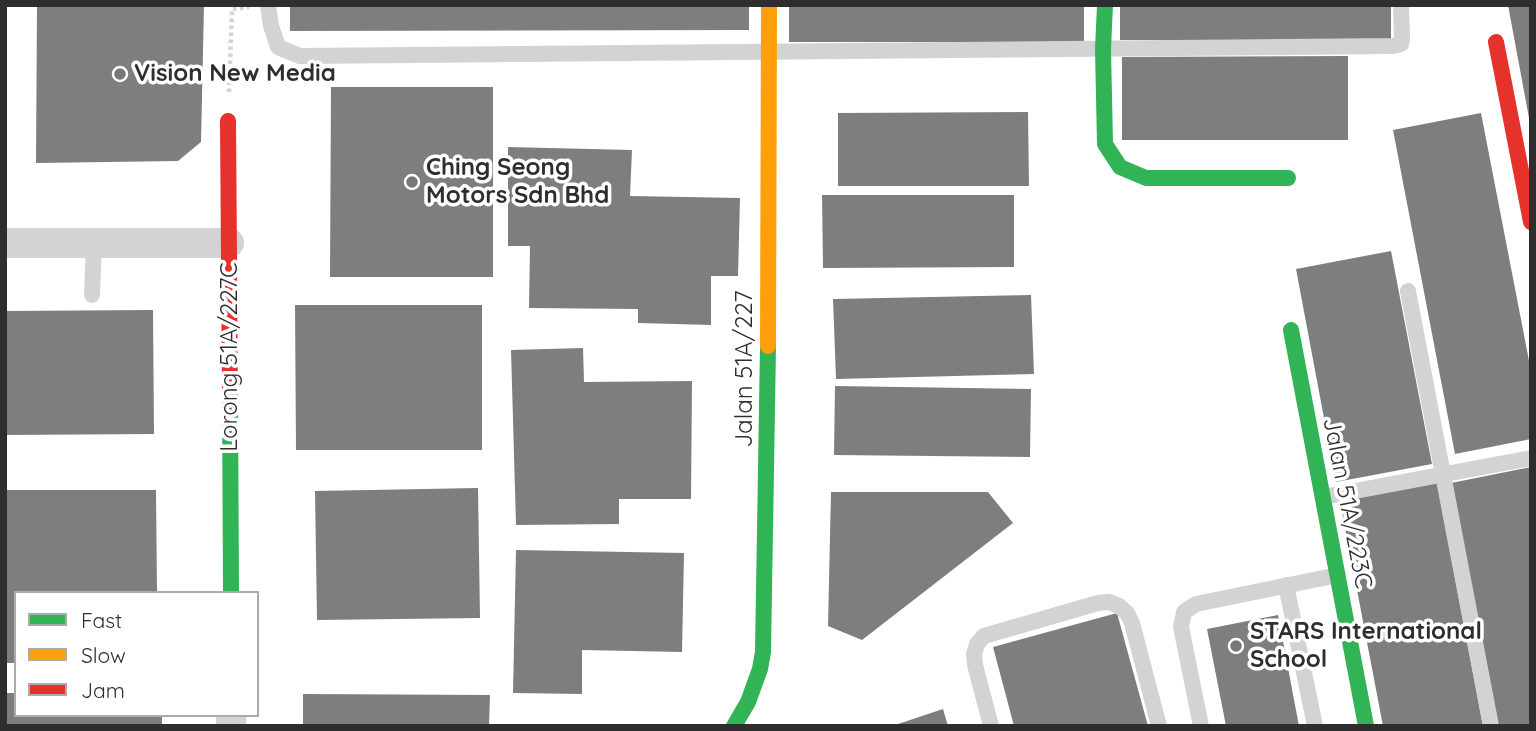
<!DOCTYPE html>
<style>
body{margin:0}
#map{position:relative;width:1536px;height:731px;overflow:hidden;background:#fff;font-family:Quicksand,sans-serif}
canvas{display:block}
.frame{position:absolute;inset:0;border:7px solid #2e2e2e;pointer-events:none}
.legend{position:absolute;left:14px;top:591px;width:245px;height:126px;box-sizing:border-box;background:#fff;border:2px solid #ababab;margin:0;padding:9px 12px;list-style:none;font-size:21px;color:#2e2e2e}
.legend li{display:flex;align-items:center;gap:14px;height:35px}
.legend b{width:35px;border:2px solid #ababab}
</style>
<div id="map">
<canvas width="1536" height="731"></canvas>
<div class="frame"></div>
<ul class="legend">
<li><b style="height:9px;background:#30b455"></b>Fast</li>
<li><b style="height:9px;background:#ff9f0a"></b>Slow</li>
<li><b style="height:9px;background:#e5322d"></b>Jam</li>
</ul>
</div>
<script>
const c = document.querySelector('canvas').getContext('2d');
c.lineJoin = 'round';
function fill(path, color) {
  c.fillStyle = color;
  c.fill(path, 'evenodd');
}
function toPath(rows) {
  const path = new Path2D();
  for (const r of rows) {
    path.moveTo(r[0], r[1]);
    for (let i = 2; i < r.length; i += 2) path.lineTo(r[i], r[i + 1]);
  }
  return path;
}
function trace(path, color, width, dash) {
  c.strokeStyle = color;
  c.lineWidth = width;
  c.lineCap = dash ? 'butt' : 'round';
  c.setLineDash(dash || []);
  c.stroke(path);
}
function label(font, color, halo, rows, align = 'center') {
  c.font = font + ' Quicksand,sans-serif';
  c.lineWidth = 7;
  c.setLineDash([]);
  c.textBaseline = 'middle';
  c.strokeStyle = halo;
  c.fillStyle = color;
  for (const [text, x, y, turn = 0] of rows) {
    c.save();
    c.translate(x, y);
    c.rotate((+turn || 0) * Math.PI / 180);
    c.textAlign = isNaN(turn) ? turn : align;
    if (halo) c.strokeText(text, 0, 0);
    c.fillText(text, 0, 0);
    c.restore();
  }
}
fill(toPath([
 [37,5,204,5,201,142,178,161,36,163],
 [290,5,749,5,749,30,290,31],
 [789,5,1084,5,1084,42,789,42],
 [1120,5,1391,5,1391,40,1120,40],
 [1508,5,1531,5,1531,118,1529,118],
 [1348,56,1348,140,1122,140,1122,57],
 [331,87,493,87,493,277,330,277],
 [1028,112,1029,186,838,186,838,113],
 [1481,113,1531,371,1531,439,1455,454,1393,130],
 [508,147,632,150,630,196,740,198,738,276,711,276,711,325,638,323,638,309,529,308,530,246,508,246],
 [822,195,1014,195,1014,267,823,268],
 [1391,251,1432,464,1336,482,1296,269],
 [1031,295,1034,374,836,379,833,299],
 [295,305,482,305,482,450,296,450],
 [153,310,154,434,5,435,5,311],
 [583,348,584,382,692,381,691,499,619,499,619,524,516,525,511,350],
 [835,386,1031,389,1030,457,834,455],
 [1531,467,1531,726,1497,726,1451,483],
 [1437,483,1483,726,1383,726,1340,501],
 [478,488,480,618,317,620,315,491],
 [5,490,156,490,157,593,16,593,16,663,5,663],
 [831,492,988,492,1013,523,862,640,828,626],
 [516,550,684,553,682,652,582,650,582,694,513,693],
 [1117,613,1148,726,1014,726,993,647],
 [1278,615,1299,726,1226,726,1207,629],
 [5,693,16,693,16,715,162,715,162,726,5,726],
 [303,694,490,695,489,726,303,726],
 [943,709,948,726,895,726,895,725]
]), '#7e7e7e');
trace(toPath([
 [229,92,232,9,249,7]
]), '#d3d3d3', 4.5, [3.5, 3.5]);
trace(toPath([
 [268,5,271,26,278,47,300,56,1393,46,1401,44,1402,39,1401,5],
 [1408,291,1491,726],
 [92,295,94,243],
 [1323,497,1531,458],
 [1286,585,1315,726],
 [991,726,975,665,974,654,977,644,984,636,1098,603,1109,602,1119,606,1127,613,1132,623,1159,726],
 [1201,726,1181,627,1184,612,1196,604,1338,575]
]), '#d3d3d3', 16);
trace(toPath([
 [5,243,229,243],
 [231,715,231,726]
]), '#d3d3d3', 30);
trace(toPath([
 [1105,5,1103,49,1105,144,1120,167,1146,178,1288,178],
 [1291,330,1366,726],
 [230,398,231,593],
 [734,726,748,702,760,669,763,652,768,346]
]), '#30b455', 16);
trace(toPath([
 [768,346,769,5]
]), '#ff9f0a', 16);
trace(toPath([
 [1496,42,1531,222],
 [228,121,230,398]
]), '#e5322d', 16);
for (const [x, y, r, color] of [
 [120,74,7,"#777"],
 [412,182,7,"#777"],
 [1236,646,7,"#777"]
]) {
  const dot = new Path2D();
  dot.arc(x, y, r, 0, 2 * Math.PI);
  c.fillStyle = color;
  c.fill(dot);
  trace(dot, '#fff', 2.5);
}
label('bold 24px', '#2e2e2e', '#fff', [
 ["Vision New Media",134,74],
 ["Ching Seong",426,168],
 ["Motors Sdn Bhd",426,196],
 ["STARS International",1250,632],
 ["School",1250,660]
], 'left');
label('24px', '#2e2e2e', '#fff', [
 ["Lorong 51A/227C",230,357,-90],
 ["Jalan 51A/227",745,369,-90],
 ["Jalan 51A/223C",1347,503,79]
]);
</script>
